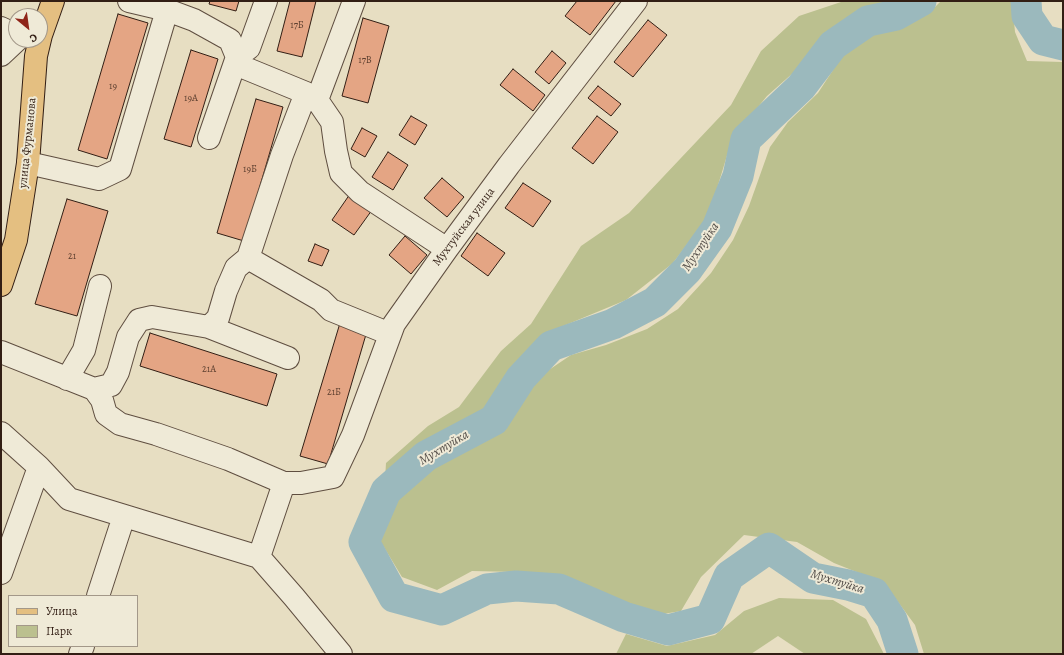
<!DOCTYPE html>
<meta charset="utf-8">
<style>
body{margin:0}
#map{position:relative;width:1064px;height:655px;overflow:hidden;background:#e7dec2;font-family:Alegreya,serif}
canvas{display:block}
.frame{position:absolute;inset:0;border:2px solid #321e14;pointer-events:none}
.legend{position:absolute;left:8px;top:595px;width:130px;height:52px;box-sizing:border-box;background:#efead7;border:1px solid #a39889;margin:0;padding:5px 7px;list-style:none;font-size:12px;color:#321e14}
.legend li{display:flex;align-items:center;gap:8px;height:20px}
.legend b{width:20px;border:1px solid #a39889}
.north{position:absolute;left:8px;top:8px;width:40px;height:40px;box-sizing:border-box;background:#efead7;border:1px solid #a39889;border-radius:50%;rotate:151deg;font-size:11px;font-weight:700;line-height:16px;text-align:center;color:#321e14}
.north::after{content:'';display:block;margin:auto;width:14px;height:18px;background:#8f2418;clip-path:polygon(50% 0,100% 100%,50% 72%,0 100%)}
</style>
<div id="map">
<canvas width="1064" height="655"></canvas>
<div class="frame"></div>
<ul class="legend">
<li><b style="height:5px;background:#e4bf81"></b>Улица</li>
<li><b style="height:11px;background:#bbc08f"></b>Парк</li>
</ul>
<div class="north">С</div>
</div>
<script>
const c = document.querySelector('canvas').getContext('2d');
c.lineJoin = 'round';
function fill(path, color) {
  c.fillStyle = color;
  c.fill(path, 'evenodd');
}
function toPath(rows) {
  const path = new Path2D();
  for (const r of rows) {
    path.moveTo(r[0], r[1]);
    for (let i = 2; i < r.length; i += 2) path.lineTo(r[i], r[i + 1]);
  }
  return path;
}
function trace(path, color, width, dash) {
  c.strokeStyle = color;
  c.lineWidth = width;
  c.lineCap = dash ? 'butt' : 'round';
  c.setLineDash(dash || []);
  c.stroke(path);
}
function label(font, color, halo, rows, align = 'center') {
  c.font = font + ' Alegreya,serif';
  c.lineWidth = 4;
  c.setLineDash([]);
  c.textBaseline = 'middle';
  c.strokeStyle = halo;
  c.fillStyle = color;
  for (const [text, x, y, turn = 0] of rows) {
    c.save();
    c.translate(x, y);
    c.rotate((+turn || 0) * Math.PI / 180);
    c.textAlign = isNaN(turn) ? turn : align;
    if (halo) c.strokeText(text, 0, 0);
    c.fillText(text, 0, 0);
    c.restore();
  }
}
fill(toPath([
 [844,1,894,1,867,11,835,31,802,65,767,96,732,139,709,215,673,263,626,300,556,329,511,377,484,412,439,440,385,480,386,463,428,426,459,407,501,351,531,324,581,246,629,213,731,105,761,51,799,16],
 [941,1,1012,1,1015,32,1027,61,1063,62,1063,654,924,654,915,625,884,583,834,563,797,542,744,535,701,577,681,611,657,615,618,603,580,583,516,572,472,571,437,590,402,577,379,539,396,496,419,481,435,464,473,438,493,431,513,415,534,380,571,355,606,345,647,329,678,309,711,273,733,240,749,206,770,147,788,122,818,93,850,44,930,12],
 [779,598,833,600,866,619,884,654,805,654,778,636,751,654,616,654,626,634,667,646,715,635,744,611]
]), '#bbc08f');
trace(toPath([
 [1026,1,1027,16,1043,40,1063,45],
 [903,654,892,620,874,593,848,585,813,578,769,548,729,576,710,619,668,630,624,617,559,589,516,586,487,589,442,610,394,597,364,542,386,491,426,456,494,420,521,378,551,346,613,324,655,302,687,270,717,228,738,176,746,139,801,87,833,45,868,21,896,15,921,1]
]), '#9bb9bd', 31);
const building = toPath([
 [210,1,239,1,236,11,209,4,210,1],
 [290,1,316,1,302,57,277,51,290,1],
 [577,1,616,1,590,35,565,16,577,1],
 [118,14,148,23,107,159,78,150,118,14],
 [363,18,389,26,368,103,342,96,363,18],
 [648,20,667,35,633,77,614,62,648,20],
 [191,50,218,59,191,147,164,139,191,50],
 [552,51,566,63,549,84,535,72,552,51],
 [513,69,545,95,533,111,500,85,513,69],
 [598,86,621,104,611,116,588,98,598,86],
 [256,99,283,107,244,241,217,233,256,99],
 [411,116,427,125,415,145,399,135,411,116],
 [597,116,618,132,593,164,572,148,597,116],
 [362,128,377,136,365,157,351,149,362,128],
 [388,152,408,165,393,190,372,177,388,152],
 [442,178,464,197,447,217,424,198,442,178],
 [523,183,551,201,533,227,505,208,523,183],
 [350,194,372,210,354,235,332,220,350,194],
 [67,199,108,211,77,316,35,304,67,199],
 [477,233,505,253,488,276,461,256,477,233],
 [405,236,427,255,411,274,389,255,405,236],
 [315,244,329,250,322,266,308,261,315,244],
 [340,323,367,331,328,464,300,456,340,323],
 [150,333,277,374,267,406,140,366,150,333]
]);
fill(building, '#e4a584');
trace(building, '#321e14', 1);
const minor = toPath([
 [129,1,167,10,194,20,230,40,237,57,245,68,306,93,317,100,332,122,336,151,341,173,360,192,447,249],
 [1,28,16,35],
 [1,55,17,40],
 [306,93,282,155,248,258,321,300,331,310,390,334],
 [317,100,354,1],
 [209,138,237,57,249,48,266,1],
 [28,163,99,179,120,169,167,10],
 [248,258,236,268,226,291,218,318,209,327,288,358],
 [1,352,94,389,102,400,106,414,120,424,156,434,228,459,284,483,301,483,333,477,353,435,394,324,447,249,509,165,636,1],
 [67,379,84,350,100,286],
 [94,389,111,385,118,372,128,337,139,320,152,317,209,327],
 [1,433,39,467,1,573],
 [39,467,69,499,259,557,284,483],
 [259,557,294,597,341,654],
 [98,596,124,516],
 [80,654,83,646]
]);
const major = toPath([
 [1,285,16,240,28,163,36,56,41,35,53,1]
]);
trace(minor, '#5f4e40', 24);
trace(major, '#321e14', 24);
trace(minor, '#efead7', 22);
trace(major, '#e4bf81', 22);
label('10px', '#5e4030', null, [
 ["17Б",297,26],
 ["17В",365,61],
 ["19",113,87],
 ["19А",191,99],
 ["19Б",250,170],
 ["21",72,257],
 ["21А",209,370],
 ["21Б",334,393]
]);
label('12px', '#321e14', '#efead7', [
 ["улица Фурманова",28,143,-84],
 ["Мухтуйская улица",464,227,-53]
]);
label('italic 13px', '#524c47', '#efead7', [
 ["Мухтуйка",701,247,-56],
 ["Мухтуйка",444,448,-31],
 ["Мухтуйка",837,582,17]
]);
</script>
